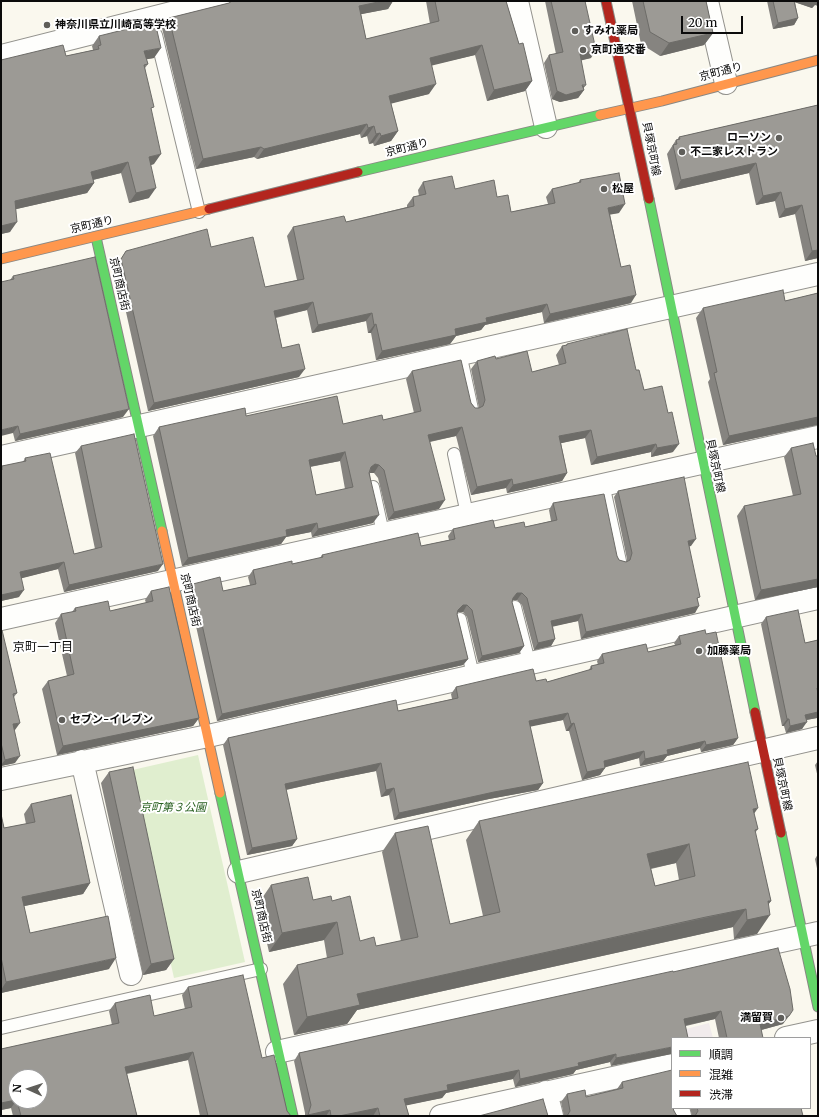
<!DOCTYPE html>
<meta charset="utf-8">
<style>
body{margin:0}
#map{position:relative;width:819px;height:1117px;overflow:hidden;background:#faf8ee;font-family:Merriweather,"Noto Sans JP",serif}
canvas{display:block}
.frame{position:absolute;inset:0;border:2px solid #0b0b0b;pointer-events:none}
.legend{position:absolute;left:671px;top:1037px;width:140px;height:72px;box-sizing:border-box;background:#fff;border:1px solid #9d9d9d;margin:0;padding:5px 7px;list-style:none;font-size:12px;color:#0b0b0b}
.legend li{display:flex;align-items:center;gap:8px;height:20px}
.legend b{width:20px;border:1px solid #9d9d9d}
.north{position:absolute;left:8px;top:1069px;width:40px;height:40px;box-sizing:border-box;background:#fff;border:1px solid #9d9d9d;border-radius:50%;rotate:273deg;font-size:11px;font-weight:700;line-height:16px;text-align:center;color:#0b0b0b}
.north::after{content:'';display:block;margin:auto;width:14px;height:18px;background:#5f5e5a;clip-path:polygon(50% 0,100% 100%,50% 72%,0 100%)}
.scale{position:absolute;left:681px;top:16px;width:62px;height:18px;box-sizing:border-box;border:2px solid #0b0b0b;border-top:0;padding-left:5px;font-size:12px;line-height:14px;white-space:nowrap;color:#0b0b0b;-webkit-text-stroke:3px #fff;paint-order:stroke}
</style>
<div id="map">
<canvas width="819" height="1117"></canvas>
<div class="frame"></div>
<ul class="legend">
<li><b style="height:5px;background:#63d668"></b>順調</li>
<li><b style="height:5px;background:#ff974d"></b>混雑</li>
<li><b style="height:5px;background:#b3261e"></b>渋滞</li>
</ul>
<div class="north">N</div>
<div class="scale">20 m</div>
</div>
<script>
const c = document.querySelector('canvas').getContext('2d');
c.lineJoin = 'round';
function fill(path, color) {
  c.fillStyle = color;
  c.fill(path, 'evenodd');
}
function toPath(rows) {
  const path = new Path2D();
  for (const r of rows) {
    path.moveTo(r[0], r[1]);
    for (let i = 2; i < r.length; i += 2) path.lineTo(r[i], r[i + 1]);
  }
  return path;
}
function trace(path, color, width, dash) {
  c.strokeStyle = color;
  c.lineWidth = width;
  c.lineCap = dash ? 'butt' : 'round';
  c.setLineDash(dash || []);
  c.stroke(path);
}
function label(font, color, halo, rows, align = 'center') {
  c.font = font + ' Merriweather,"Noto Sans JP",serif';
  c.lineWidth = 4;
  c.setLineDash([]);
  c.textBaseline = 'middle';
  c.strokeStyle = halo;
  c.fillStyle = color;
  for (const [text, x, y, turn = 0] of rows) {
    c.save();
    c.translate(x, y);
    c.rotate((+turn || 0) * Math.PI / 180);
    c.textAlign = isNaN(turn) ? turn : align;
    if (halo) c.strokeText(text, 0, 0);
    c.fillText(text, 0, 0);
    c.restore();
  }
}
fill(toPath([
 [709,1023,713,1038,685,1038,682,1030]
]), '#f1ebec');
fill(toPath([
 [198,755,245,962,174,978,128,771]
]), '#e0eecf');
const lane = toPath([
 [156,35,199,212],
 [460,353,472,409],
 [454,454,467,514],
 [603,484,620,561],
 [373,487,383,533],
 [515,607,529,662],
 [460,619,473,675],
 [1,1028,261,969]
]);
const street = toPath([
 [517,1,546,127],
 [707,1,726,83],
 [1,56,219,1],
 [1,457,818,274],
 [1,619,818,437],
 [82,761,131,974],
 [1,779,208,736,818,598],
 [239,872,818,738],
 [786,1038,818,1031],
 [277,1052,818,933],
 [546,1092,552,1116],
 [678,1108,680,1116],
 [441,1116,672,1065]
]);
const fast = toPath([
 [358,172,600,115],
 [649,199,755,712],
 [96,237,162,531],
 [220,793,293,1116],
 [781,833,818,1007]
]);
const slow = toPath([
 [600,115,662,101,818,60],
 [1,259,209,209],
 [162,531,220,793]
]);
const jam = toPath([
 [606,1,649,199],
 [209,209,358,172],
 [755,712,781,833]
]);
trace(lane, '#93928d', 14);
trace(street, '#93928d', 24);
trace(fast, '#898884', 11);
trace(slow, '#898884', 11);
trace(jam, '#898884', 11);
trace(lane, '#fefefc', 12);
trace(street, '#fefefc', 22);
trace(fast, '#63d668', 9);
trace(slow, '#ff974d', 9);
trace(jam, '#b3261e', 9);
fill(toPath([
 [232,1,393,1,388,9,361,14,366,39,430,24,426,1,506,1,519,44,532,81,525,91,487,101,475,55,431,65,429,94,391,103,398,131,391,141,374,146,373,143,369,144,367,136,361,138,360,134,257,159,254,157,196,169,162,28,169,18,229,3],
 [545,1,585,1,591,58,581,60,584,90,578,98,560,102,552,99,544,63,549,55,556,54],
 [632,1,706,1,713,33,704,45,660,56,641,44],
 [767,1,818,1,812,8,795,2,798,18,794,25,773,29],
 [99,36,154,58,146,59,148,64,145,68,151,111,154,164,150,165,149,198,129,203,121,173,93,180,94,183,87,193,16,209,10,232,1,234,1,60,66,56,93,50,92,46],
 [818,105,818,258,805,261,795,214,779,218,775,201,756,205,749,173,675,190,667,154,676,140,677,140,679,137],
 [580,180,619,213,610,214,621,267,631,303,544,323,542,312,485,325,481,330,456,336,450,344,376,360,371,333,368,333,366,321,312,333,307,310,276,318,282,348,299,377,148,411,116,267,126,251,211,247,265,287,297,280,287,236,293,227,346,222,407,207,407,205,413,197,419,196,418,190,423,182,455,189,497,197,511,212,548,204,546,197,552,189,578,183],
 [13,276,123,417,15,441,13,433,10,280],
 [818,293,818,423,817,425,723,445,708,382,710,379,696,318,703,308,785,301],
 [567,344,636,370,644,390,673,452,651,457,651,452,591,465,585,438,561,443,567,473,562,481,507,493,506,488,471,495,456,436,430,442,439,509,388,520,378,478,374,473,370,473,373,523,312,537,311,532,286,537,281,544,182,566,153,436,159,427,246,416,343,424,383,420,414,413,406,379,412,371,471,403,475,408,479,408,471,369,477,361,496,359,532,372,559,365,556,355,562,346,565,346],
 [340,461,345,489,316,495,310,467],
 [81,446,158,571,64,592,58,569,21,578,19,597,1,601,1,467,2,466,23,462,25,458,74,554,95,549,75,453],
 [791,448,816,456,818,587,755,600,737,516,744,506,793,496,784,457],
 [618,491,691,546,689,546,698,601,695,613,581,639,578,621,553,626,555,639,551,646,534,650,522,605,517,600,513,600,512,602,524,646,519,653,478,662,467,617,463,612,458,612,457,614,468,659,463,665,217,721,188,590,193,584,223,591,250,585,248,577,253,570,292,564,320,558,322,555,421,546,449,540,448,536,453,529,525,527,551,521,549,510,553,503,617,556,619,560,626,562,627,561,627,559,614,497],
 [151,591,199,718,193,726,57,755,42,689,48,681,67,676,55,623,61,614,72,612,75,608,110,611,146,603,145,600],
 [766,617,805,643,818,640,818,716,817,718,806,720,802,729,786,733,784,726,782,726,761,624],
 [1,630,17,693,14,697,15,730,14,730,15,763,1,766],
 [679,636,738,738,733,745,701,752,700,748,667,756,663,761,640,766,639,758,605,767,605,768,600,775,582,780,569,731,566,731,563,720,530,726,543,783,538,790,489,799,394,820,389,795,381,797,376,771,321,782,286,790,297,839,292,846,247,855,223,745,228,738,398,711,452,699,451,694,456,687,536,681,547,682,589,670,591,666,598,665,597,661,602,654,648,652,675,645,674,643],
 [818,761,818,778,815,765],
 [109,772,174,959,166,970,143,975,101,783],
 [31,804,90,883,83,894,24,906,30,933,109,969,1,993,1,814,4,828,26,824,24,814],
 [754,814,758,829,755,833,771,901,768,904,757,934,734,939,733,927,693,936,357,1010,347,1024,294,1035,283,984,297,965,327,958,324,940,269,952,258,904,271,885,313,900,332,901,360,941,376,946,401,941,382,852,395,833,450,924,483,916,466,840,479,821],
 [676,863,679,880,655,886,651,869],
 [818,854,818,873,815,859],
 [673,972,783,1024,761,1030,763,1038,719,1038,715,1019,686,1026,611,1066,610,1062,576,1070,573,1074,515,1087,513,1079,446,1093,442,1098,406,1105,409,1116,305,1116,305,1113,294,1061,299,1053],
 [188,987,262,1058,287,1111,291,1116,200,1116,188,1060,127,1074,137,1116,13,1116,11,1108,1,1110,1,1049,112,1025,109,1011,115,1003,154,1016,185,1009,182,995],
 [40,1077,40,1101,16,1101],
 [622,1082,672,1098,674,1111,677,1116,564,1116,561,1102,567,1094,586,1097,617,1089],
 [690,1108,801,1108,803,1116,692,1116]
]), '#868480');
fill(toPath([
 [383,1,393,1,388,9,352,16,359,6],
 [791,1,818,1,818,6,815,5,812,8],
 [798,18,794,25,773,29,778,23],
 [713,33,704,45,660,56,669,43],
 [482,45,475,55,422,68,430,58],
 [161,48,154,58,137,61,144,51],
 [596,50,591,58,575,62,580,54],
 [532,81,525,91,487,101,494,90],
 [436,84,429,94,382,106,389,96],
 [586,85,581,91,584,90,578,98,560,102,552,99,557,91],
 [367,124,360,134,257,159,264,149],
 [374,126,367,136,361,138,368,128],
 [398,131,391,141,374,146,381,136],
 [380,133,373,143,369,144,376,134],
 [261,147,254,157,196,169,203,159],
 [161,154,154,164,142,168,149,157],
 [128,162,121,173,84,182,91,172],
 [756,163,749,173,675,190,681,180],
 [94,183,87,193,8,211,15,201],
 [156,188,149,198,129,203,136,193],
 [781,192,775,201,756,205,763,196],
 [625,204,619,213,603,216,608,208],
 [802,205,795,214,779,218,785,209],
 [17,222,10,232,1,234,1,226],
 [818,250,818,258,805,261,812,251],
 [636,295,631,303,544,323,550,314],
 [313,302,307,310,268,319,274,311],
 [547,304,542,312,485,325,481,330,456,336,450,344,376,360,382,351,455,329,486,318],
 [372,313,366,321,312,333,318,325],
 [376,324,371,333,368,333,374,325],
 [305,369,299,377,148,411,154,403],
 [129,409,123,417,15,441,20,434],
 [818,413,818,423,817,425,723,445,729,436],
 [18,426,13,433,1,436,1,430],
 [462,427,456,436,423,443,428,435],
 [591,430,585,438,553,445,559,436],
 [656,444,651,452,591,465,597,457],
 [679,444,673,452,651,457,657,448],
 [345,452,340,461,303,468,309,460],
 [375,464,379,465,374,473,370,473,371,467],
 [567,473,562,481,507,493,513,485],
 [512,479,506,488,471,495,477,487],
 [445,500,439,509,388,520,394,512],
 [379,515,373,523,312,537,318,529],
 [317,523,311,532,286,537,281,544,182,566,188,558,286,530],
 [696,539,691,546,683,548,688,541],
 [64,562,58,569,15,580,20,572],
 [163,564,158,571,64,592,69,585],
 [818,579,818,587,755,600,761,590],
 [24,590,19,597,1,601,1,595],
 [517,593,522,593,517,600,513,600,508,605,513,598],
 [463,605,467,605,463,612,458,612,453,616,458,610],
 [699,606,695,613,581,639,586,632],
 [582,614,578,621,547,628,551,621],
 [555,639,551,646,534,650,538,643],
 [524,646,519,653,478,662,482,656],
 [468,659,463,665,217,721,222,714],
 [818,712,818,716,817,718,801,721,805,715],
 [568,713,563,720,524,728,529,721],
 [199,718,193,726,57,755,63,746],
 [787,719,789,719,784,726,782,726],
 [807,722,802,729,786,733,790,726],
 [20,723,15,730,8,731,13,724],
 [574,723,569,731,566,731,571,724],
 [738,738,733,745,701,752,706,745],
 [705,741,700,748,667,756,663,761,640,766,645,759,667,750],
 [644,751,639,758,599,769,604,761],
 [20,756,15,763,1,766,1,765,5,760],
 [381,763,376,771,321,782,280,791,285,784,326,775],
 [605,768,600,775,582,780,587,772],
 [543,783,538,790,489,799,394,820,399,813,494,792],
 [394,788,389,795,381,797,386,790],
 [758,808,745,827,753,809],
 [297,839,292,846,247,855,252,848],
 [689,844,676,863,634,872,647,854],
 [90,883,83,894,15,908,22,897],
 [768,901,771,901,759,917,770,915,757,934,734,939,747,920],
 [746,909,733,927,357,1010,347,1024,294,1035,307,1017,357,994],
 [337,922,324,940,269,952,282,933],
 [116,958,109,969,1,993,1,990,6,982],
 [174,959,166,970,143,975,151,964],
 [721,1011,715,1019,678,1027,684,1019],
 [789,1016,783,1024,754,1032,760,1024],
 [672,1047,672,1054,611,1066,616,1058],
 [193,1052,188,1060,119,1075,125,1067],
 [616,1054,610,1062,576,1070,573,1074,515,1087,520,1079,578,1063],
 [519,1070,513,1079,446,1093,442,1098,399,1107,404,1099,447,1085],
 [16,1100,16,1101,11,1108,1,1110,1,1103],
 [378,1108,373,1116,339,1116],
 [330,1110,326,1116,308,1116,308,1115]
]), '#6d6c68');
const building = toPath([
 [232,1,383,1,359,6,366,39,439,21,435,1,506,1,519,44,523,43,532,81,494,90,482,45,430,58,436,84,389,96,398,131,381,136,380,133,376,134,374,126,368,128,367,124,264,149,261,147,203,159,169,18,229,3,232,1],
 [551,1,585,1,596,50,580,54,586,85,582,85,584,90,566,95,557,91,549,55,563,52,551,1],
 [643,1,706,1,713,33,669,43,650,32,643,1],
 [773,1,794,1,798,18,778,23,773,1],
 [155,22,161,48,144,51,148,64,144,65,154,107,151,108,161,154,149,157,156,188,136,193,128,162,91,172,94,183,15,201,17,222,1,226,1,60,63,45,66,56,99,49,98,46,101,45,99,36,155,22],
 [818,105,818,250,812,251,802,205,785,209,781,192,763,196,756,163,681,180,673,145,677,144,676,140,680,139,679,137,818,105],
 [619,173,625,204,608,208,621,267,630,265,636,295,550,314,547,304,486,318,487,322,455,329,456,335,382,351,376,324,374,325,372,313,318,325,313,302,274,311,282,348,299,344,305,369,154,403,121,259,126,251,207,229,211,247,253,237,265,287,304,279,293,227,344,216,346,222,414,206,413,197,426,194,423,182,452,176,455,189,494,180,497,197,508,195,511,212,555,203,552,189,581,182,580,180,619,173],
 [95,257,129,409,20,434,18,426,1,430,1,282,14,279,13,276,95,257],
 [783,290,785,301,818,293,818,417,729,436,714,373,717,372,703,308,783,290],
 [627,329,636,370,639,370,644,390,662,386,668,413,672,412,679,444,657,448,656,444,597,457,591,430,559,436,567,473,513,485,512,479,477,487,462,427,428,435,445,500,394,512,384,470,379,465,375,464,371,467,369,473,379,515,318,529,317,523,286,530,287,536,188,558,159,427,245,408,246,416,337,396,343,424,382,415,383,420,421,411,412,371,461,360,471,403,475,408,479,408,483,406,485,400,477,361,495,356,496,359,527,351,532,372,566,363,562,346,567,345,567,344,627,329],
 [345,452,353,487,316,495,309,460,345,452],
 [134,434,163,564,69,585,64,562,20,572,24,590,1,595,1,470,2,470,2,466,26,461,25,458,50,453,74,554,102,547,81,446,134,434],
 [813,443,816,456,818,456,818,579,761,590,744,506,801,494,791,448,813,443],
 [684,477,696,539,688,541,700,597,697,598,699,606,586,632,582,614,551,621,555,639,538,643,527,598,522,593,517,593,513,598,512,602,524,646,482,656,472,610,467,605,463,605,458,610,457,614,468,659,222,714,193,584,220,577,223,591,256,584,253,570,292,561,292,564,323,557,322,555,418,533,421,546,455,539,453,529,493,520,495,528,524,522,525,527,557,520,553,503,604,494,617,556,619,560,626,562,630,560,632,553,618,491,684,477],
 [169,587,199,718,63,746,48,681,74,674,61,614,76,611,75,608,108,601,110,611,153,601,151,591,169,587],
 [798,610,805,643,818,640,818,688,817,688,818,694,818,712,805,715,807,722,790,726,789,719,787,719,766,617,798,610],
 [1,630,2,630,17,693,13,694,20,723,13,724,20,756,5,760,1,743,1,630],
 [705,630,706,634,716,632,738,738,706,745,705,741,667,750,668,754,645,759,644,751,604,761,605,768,587,772,574,723,571,724,568,713,529,721,543,783,494,792,399,813,394,788,386,790,381,763,326,775,285,784,297,839,252,848,228,738,396,700,398,711,458,698,456,687,533,669,536,681,546,679,547,682,592,669,591,666,604,663,602,654,646,644,648,652,681,644,679,636,705,630],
 [748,762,758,808,753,809,758,829,755,830,771,901,768,901,770,915,747,920,746,909,706,917,357,994,360,1005,307,1017,297,965,343,954,337,922,282,933,271,885,308,877,313,900,331,896,332,901,350,896,360,941,374,937,376,946,418,937,395,833,428,826,450,924,500,912,479,821,748,762],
 [689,844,695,876,655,886,647,854,689,844],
 [133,767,174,959,151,964,109,772,133,767],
 [71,795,90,883,22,897,30,933,108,916,116,958,6,982,1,957,1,814,4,828,35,822,31,804,71,795],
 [778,948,790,989,793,1010,789,1016,760,1024,763,1038,727,1038,721,1011,684,1019,688,1038,672,1038,672,1047,616,1058,616,1054,578,1063,579,1066,520,1079,519,1070,447,1085,448,1090,404,1099,409,1116,380,1116,378,1108,339,1116,331,1116,330,1110,308,1115,311,1105,299,1053,673,971,673,972,778,948],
 [243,975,262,1058,274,1055,287,1111,291,1116,208,1116,193,1052,125,1067,137,1116,21,1116,17,1101,40,1101,40,1077,16,1077,16,1100,1,1103,1,1049,119,1023,115,1003,150,995,154,1016,192,1007,188,987,243,975],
 [672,1070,672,1108,673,1108,674,1111,677,1116,567,1116,570,1111,567,1094,585,1090,586,1097,623,1088,622,1082,672,1070],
 [543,1099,548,1116,479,1116,543,1099],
 [697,1108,801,1108,803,1116,695,1116,698,1111,697,1108]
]);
fill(building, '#9c9a95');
trace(building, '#6d6c68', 1);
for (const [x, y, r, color] of [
 [47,25,4,"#5f5e5a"],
 [575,31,4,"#5f5e5a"],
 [583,50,4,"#5f5e5a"],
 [779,138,4,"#5f5e5a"],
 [682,152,4,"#5f5e5a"],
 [604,189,4,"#5f5e5a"],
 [699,651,4,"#5f5e5a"],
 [62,720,4,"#5f5e5a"],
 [781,1018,4,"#5f5e5a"]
]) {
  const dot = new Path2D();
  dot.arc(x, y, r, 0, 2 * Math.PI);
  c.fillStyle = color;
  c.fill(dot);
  trace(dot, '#fff', 1.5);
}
label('bold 11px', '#0b0b0b', '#fff', [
 ["神奈川県立川崎高等学校",55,25],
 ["すみれ薬局",583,31],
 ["京町通交番",591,50],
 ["ローソン",771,138,"right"],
 ["不二家レストラン",690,152],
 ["松屋",612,189],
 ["加藤薬局",707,651],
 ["セブン-イレブン",70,720],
 ["満留賀",773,1018,"right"]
], 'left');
label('11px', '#0b0b0b', '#fff', [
 ["京町通り",721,72,-15],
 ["京町通り",407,148,-14],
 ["貝塚京町線",651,149,79],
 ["京町通り",92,225,-13],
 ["京町商店街",119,284,77],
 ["貝塚京町線",715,466,78],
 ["京町商店街",190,600,77],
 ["貝塚京町線",782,784,78],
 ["京町商店街",261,916,77]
]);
label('italic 11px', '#275f1f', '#fff', [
 ["京町第３公園",173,808]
]);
label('12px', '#0b0b0b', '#fff', [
 ["京町一丁目",43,648]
]);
</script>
